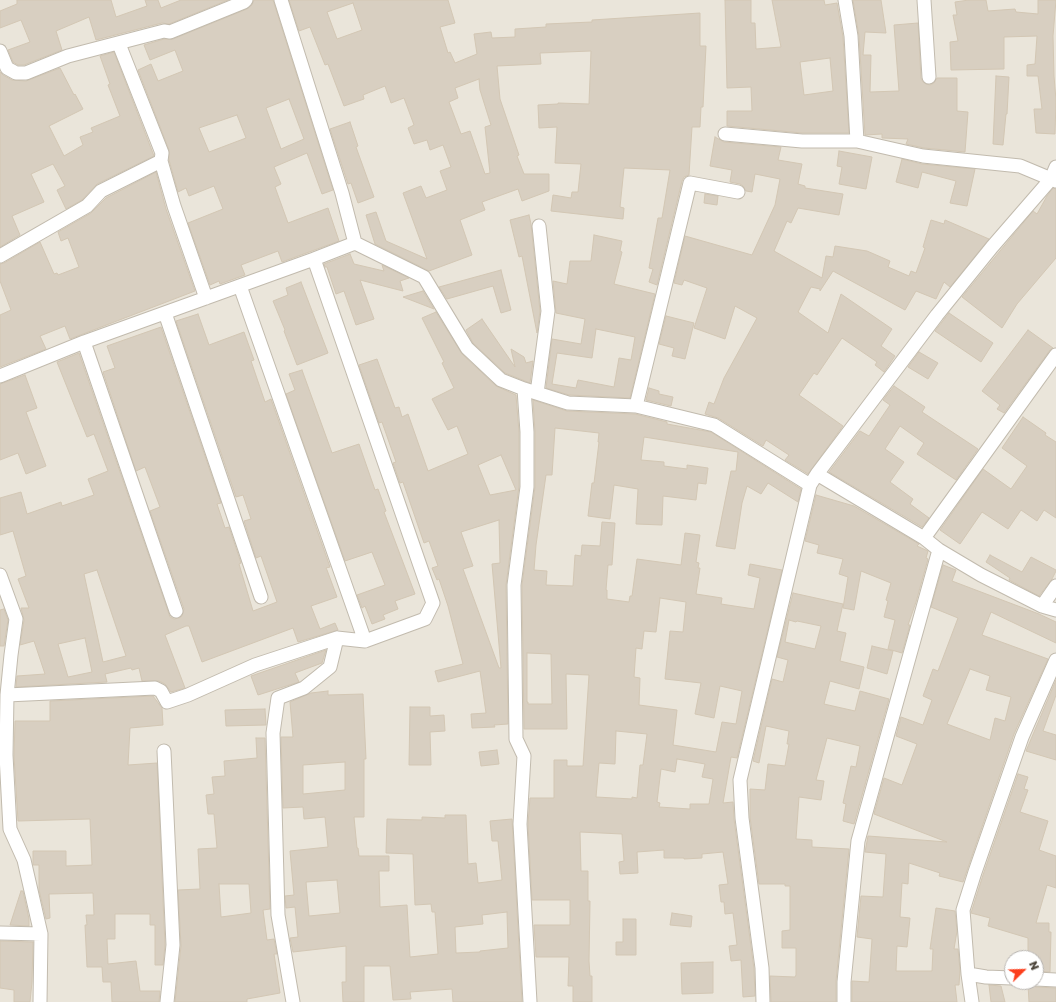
<!DOCTYPE html>
<style>
body{margin:0}
#map{position:relative;width:1056px;height:1002px;overflow:hidden;background:#f6f3ec;font-family:"Golos Text",sans-serif}
canvas{display:block}
.north{position:absolute;left:1004px;top:950px;width:40px;height:40px;box-sizing:border-box;background:#fff;border:1px solid #b7b4b0;border-radius:50%;rotate:67deg;font-size:11px;font-weight:700;line-height:16px;text-align:center;color:#4b4439}
.north::after{content:'';display:block;margin:auto;width:14px;height:18px;background:#fc3f1d;clip-path:polygon(50% 0,100% 100%,50% 72%,0 100%)}
</style>
<div id="map">
<canvas width="1056" height="1002"></canvas>
<div class="north">N</div>
</div>
<script>
const c = document.querySelector('canvas').getContext('2d');
c.lineJoin = 'round';
function fill(path, color) {
  c.fillStyle = color;
  c.fill(path, 'evenodd');
}
function toPath(rows) {
  const path = new Path2D();
  for (const r of rows) {
    path.moveTo(r[0], r[1]);
    for (let i = 2; i < r.length; i += 2) path.lineTo(r[i], r[i + 1]);
  }
  return path;
}
function trace(path, color, width, dash) {
  c.strokeStyle = color;
  c.lineWidth = width;
  c.lineCap = dash ? 'butt' : 'round';
  c.setLineDash(dash || []);
  c.stroke(path);
}
fill(toPath([
 [0,0,1056,0,1056,1002,0,1002],
 [1012,958,1036,958,1036,982,1012,982]
]), '#eae5da');
const building = toPath([
 [17,0,111,0,116,17,147,6,145,0,158,0,161,8,181,0,228,0,169,24,162,23,96,40,89,17,56,31,62,50,24,65,18,65,13,62,8,50,30,42,21,20,0,28,0,11,17,4,17,0],
 [254,0,273,0,333,190,322,194,307,153,274,167,281,184,275,187,288,223,328,208,339,241,282,262,278,251,241,265,245,275,220,284,219,281,210,285,188,223,223,209,214,186,189,196,186,188,178,192,169,160,169,150,138,70,151,64,158,81,183,71,175,50,150,60,144,45,164,39,173,39,247,9,252,5,254,0],
 [289,99,304,139,281,149,266,108,289,99],
 [237,115,246,138,209,152,199,128,237,115],
 [289,0,448,0,455,23,440,27,448,53,450,52,455,63,477,54,474,34,491,32,492,38,515,37,515,29,546,27,546,24,592,22,592,20,700,13,700,46,706,46,703,107,701,107,700,127,692,127,689,175,684,177,682,181,657,285,649,282,653,269,649,268,658,218,662,218,670,170,624,168,620,207,624,208,623,219,551,211,553,195,571,198,572,192,578,192,581,164,555,163,557,127,539,128,538,105,558,104,558,103,589,104,591,51,540,53,541,64,497,66,500,99,519,155,517,156,524,174,549,174,549,191,522,201,518,189,482,202,485,210,460,220,472,255,429,271,375,244,366,215,376,212,386,241,427,259,403,193,421,186,426,198,447,190,440,171,451,167,443,145,430,150,427,140,414,144,408,128,414,125,404,98,391,103,385,86,363,95,364,99,344,106,328,64,325,65,310,27,299,31,289,0],
 [353,3,362,30,337,39,327,12,353,3],
 [479,79,480,90,491,125,485,127,490,173,485,174,470,131,461,134,449,102,458,98,455,88,479,79],
 [725,0,751,0,751,23,755,23,756,49,781,47,772,0,824,0,825,5,837,3,843,37,849,133,802,133,727,126,727,111,752,111,751,87,727,88,725,0],
 [830,58,833,91,804,95,800,62,830,58],
 [853,0,881,0,886,33,865,32,863,55,871,55,870,92,899,91,894,25,918,23,921,78,923,82,926,84,930,85,934,83,937,78,957,78,957,111,968,112,965,152,924,148,906,144,908,139,882,138,882,134,865,135,859,36,853,0],
 [969,0,986,0,988,11,1015,9,1016,12,1038,14,1038,0,1056,0,1053,36,1054,76,1056,100,1055,134,1036,133,1034,109,1042,109,1038,76,1027,76,1027,65,1035,64,1037,36,1004,37,1004,69,951,70,950,42,958,41,953,15,957,15,955,2,969,0],
 [114,52,154,156,97,184,82,200,66,209,57,190,65,186,53,164,31,174,44,202,12,216,20,235,0,247,0,72,3,75,12,80,26,81,60,68,74,95,75,94,83,109,49,126,64,156,83,145,80,137,93,132,91,128,120,116,108,85,110,84,100,56,114,52],
 [996,76,1009,77,1007,114,1006,114,1003,145,993,144,996,76],
 [350,122,358,146,356,147,374,197,358,203,351,183,348,184,330,129,350,122],
 [715,137,724,142,781,147,778,160,802,164,798,184,805,186,805,188,843,194,839,215,798,208,791,223,787,221,774,251,822,278,826,256,833,257,835,246,867,251,890,261,888,267,909,276,911,271,916,273,925,248,923,247,931,220,944,224,945,220,989,239,950,287,944,282,936,299,916,291,905,310,833,271,820,291,820,289,811,287,798,312,828,333,841,294,892,329,881,346,895,356,884,372,875,365,877,362,842,338,817,375,814,373,799,395,843,426,808,474,785,460,789,455,766,440,763,446,718,418,705,414,709,402,714,404,724,378,757,318,735,306,725,339,694,328,707,288,684,280,682,285,674,283,685,236,752,255,775,205,780,179,755,174,752,192,746,191,743,186,740,184,730,182,732,170,710,166,715,137],
 [839,151,872,157,866,189,839,184,842,167,837,166,839,151],
 [902,159,922,164,975,169,967,206,950,203,956,181,922,172,918,188,896,182,902,159],
 [156,172,166,209,195,291,70,339,65,326,40,336,46,349,0,367,0,315,11,310,0,281,0,264,4,263,40,242,54,274,57,273,58,275,79,267,68,238,61,241,58,232,91,213,106,198,156,172],
 [1053,188,1056,189,1056,258,1017,304,1002,328,962,297,1033,211,1037,214,1047,196,1053,188],
 [705,194,718,196,717,205,704,203,705,194],
 [529,215,531,224,540,311,537,333,522,256,519,257,510,220,529,215],
 [594,235,622,241,620,251,622,252,614,284,655,294,630,398,569,395,546,388,552,339,581,344,585,319,556,313,553,281,567,284,570,261,591,261,594,235],
 [596,329,635,337,631,360,619,358,614,387,578,380,576,388,552,384,557,353,592,358,596,329],
 [350,254,354,264,384,271,382,265,409,278,400,281,403,291,360,280,374,319,356,325,344,291,336,294,327,267,325,267,324,264,350,254],
 [501,270,511,310,501,313,493,286,447,299,439,287,501,270],
 [301,282,328,353,297,365,284,331,285,330,273,301,288,295,286,288,301,282],
 [423,291,434,309,403,297,423,291],
 [436,312,462,354,496,386,516,395,519,432,519,486,506,585,508,724,494,725,495,727,472,728,471,714,486,713,480,671,438,682,435,671,463,664,448,606,439,579,437,580,432,568,438,566,429,541,424,543,403,482,400,483,393,463,396,462,382,422,379,423,359,365,377,359,395,408,399,407,402,417,408,414,428,471,468,454,457,426,448,430,432,399,454,388,442,363,444,362,422,318,436,312],
 [501,455,516,490,490,495,478,465,501,455],
 [499,520,500,563,492,564,501,668,499,668,463,569,473,566,461,532,499,520],
 [949,313,993,343,981,362,935,331,949,313],
 [198,314,209,345,244,332,254,360,251,361,265,402,271,399,330,567,326,568,327,570,337,597,311,606,320,629,335,623,338,630,298,642,293,628,202,662,189,626,186,626,165,635,185,688,171,692,165,684,159,681,142,681,139,668,132,670,131,668,105,674,107,682,16,687,17,676,45,674,34,641,20,645,24,620,21,608,29,608,18,579,26,576,13,531,0,535,0,498,21,492,27,514,61,502,62,506,94,495,88,479,108,471,94,434,87,437,57,362,79,353,170,617,174,619,179,618,182,616,184,609,150,511,160,507,145,467,136,471,103,372,115,368,107,346,161,327,221,503,217,504,225,528,229,527,241,563,239,564,253,611,277,602,261,556,256,558,244,521,251,519,243,495,236,497,176,321,198,314],
 [97,570,126,656,103,662,84,574,97,570],
 [85,638,92,672,68,677,58,644,85,638],
 [666,316,694,323,685,359,672,356,674,348,659,344,666,316],
 [482,319,515,367,511,349,524,357,526,363,533,361,530,383,505,373,473,343,466,330,482,319],
 [1028,330,1053,348,1050,350,1004,413,997,409,1000,405,982,391,1028,330],
 [919,352,938,363,928,379,908,367,919,352],
 [302,370,332,453,359,444,375,490,378,489,386,511,384,512,415,594,395,601,398,609,383,615,385,619,372,624,365,606,362,608,357,595,385,585,372,552,345,561,286,394,295,390,289,374,302,370],
 [25,375,37,408,26,412,46,466,26,474,18,453,0,460,0,384,25,375],
 [894,386,925,407,922,412,978,449,956,480,917,454,924,443,900,426,885,449,904,462,890,482,913,499,910,504,929,518,922,527,829,472,860,431,869,436,890,405,883,400,894,386],
 [649,388,659,391,659,394,673,397,671,406,646,400,649,388],
 [533,400,567,411,635,414,667,422,667,424,711,432,801,489,798,502,768,483,761,494,747,486,742,503,735,549,716,546,731,471,736,471,738,452,644,437,641,460,664,462,664,466,687,469,687,465,708,468,706,484,698,483,696,500,663,496,662,525,636,524,638,489,614,485,610,519,588,516,592,483,594,483,599,442,598,442,599,433,555,428,552,475,546,475,536,545,534,570,547,571,546,585,573,586,575,555,581,556,582,545,600,546,602,522,615,523,612,565,608,565,606,590,607,590,607,599,629,602,630,596,632,596,637,559,681,565,685,533,700,535,696,562,699,563,698,568,700,568,696,594,722,598,721,604,754,609,760,578,748,575,750,564,782,570,737,758,731,757,723,803,733,802,734,819,754,969,755,996,743,997,741,960,731,961,729,946,737,945,733,913,725,914,724,902,721,902,719,885,728,884,723,852,702,854,702,858,684,859,684,858,664,858,664,850,637,852,638,873,620,874,619,862,624,861,622,834,580,832,581,871,588,871,588,901,590,901,589,961,590,976,592,976,592,1002,573,1002,573,986,568,986,569,957,536,957,534,925,570,925,570,900,532,900,528,824,530,798,554,798,554,760,567,760,567,766,583,766,589,675,566,674,567,729,524,729,522,585,535,487,535,432,533,400],
 [660,598,686,602,683,632,670,631,665,679,701,683,695,714,714,718,720,686,742,691,736,724,722,722,716,752,673,745,677,710,639,705,640,678,634,677,636,648,642,649,644,631,656,632,660,598],
 [527,653,551,654,552,704,528,704,528,702,527,702,527,653],
 [616,731,647,734,643,765,640,765,637,798,632,797,632,799,596,797,599,763,615,764,616,731],
 [677,759,705,764,702,777,713,779,709,804,690,804,690,809,659,807,660,803,657,802,661,769,675,772,677,759],
 [1023,417,1046,433,1045,435,1056,442,1056,518,1044,510,1037,521,1021,510,1008,529,982,512,960,544,940,530,983,469,1011,489,1027,466,1002,448,1023,417],
 [816,495,854,506,919,544,917,546,928,551,926,558,928,559,916,602,908,625,910,625,902,653,888,649,895,620,884,617,888,601,886,600,891,583,861,571,854,610,843,608,848,577,839,574,843,559,817,553,819,545,805,541,816,495],
 [990,555,1022,572,1031,557,1056,570,1056,571,1052,579,1039,596,1009,580,1010,578,986,562,990,555],
 [943,565,956,570,952,581,1039,614,1056,622,1056,643,991,612,982,635,1048,659,1014,734,963,882,939,876,940,873,909,863,908,884,902,883,900,917,910,918,907,947,897,946,896,971,932,971,933,949,930,949,936,908,955,911,957,931,954,949,958,949,960,970,959,985,955,985,957,1002,852,1002,852,981,869,982,872,939,857,937,861,896,883,897,886,854,865,852,868,836,947,842,874,814,884,778,902,785,917,744,896,736,901,717,923,725,932,700,923,696,933,669,938,671,958,618,931,607,943,565],
 [970,669,990,676,986,690,1011,697,1005,721,995,718,990,740,947,724,970,669],
 [793,593,843,604,837,631,846,633,840,661,864,667,859,689,830,681,824,704,855,711,860,691,889,699,854,824,843,821,846,804,843,803,851,766,856,767,860,746,827,738,816,780,824,781,821,800,799,797,796,839,812,840,812,847,849,849,836,981,836,1002,771,1002,770,976,795,977,796,975,796,948,782,948,782,931,790,930,790,886,785,886,785,884,759,884,750,817,750,789,765,790,768,764,785,766,789,744,787,744,789,731,766,726,759,763,753,761,772,679,783,682,788,660,777,657,793,593],
 [789,620,796,622,797,621,821,626,815,649,785,642,789,620],
 [4,609,8,620,4,646,0,646,0,610,4,609],
 [872,646,893,651,887,674,867,668,872,646],
 [326,650,322,663,295,673,299,682,258,695,251,676,326,650],
 [1056,680,1056,695,1043,731,1056,735,1056,760,1026,751,1056,680],
 [328,691,328,695,363,694,366,759,364,759,364,817,354,817,357,848,358,848,359,856,389,856,389,871,379,871,380,907,407,905,410,957,438,954,435,912,432,912,431,904,415,905,413,854,386,853,387,819,422,820,422,817,445,818,445,815,466,815,468,864,476,863,478,883,502,880,498,841,492,841,490,821,512,819,522,1002,453,1002,452,989,410,992,411,999,393,1000,390,966,364,966,364,1002,343,1002,342,982,346,982,346,946,293,952,290,938,298,937,295,907,286,908,285,896,294,895,290,851,328,847,325,817,304,819,303,807,283,808,281,737,293,737,290,702,311,693,328,691],
 [345,762,345,790,303,794,303,765,345,762],
 [337,880,340,913,309,916,306,882,337,880],
 [507,912,508,948,480,951,480,952,456,953,455,927,483,924,482,915,507,912],
 [153,696,162,708,163,725,130,728,128,765,157,763,165,945,163,965,155,965,155,925,150,925,150,914,115,914,115,939,107,939,108,964,136,961,140,991,160,991,159,1002,112,1002,111,982,103,982,102,967,87,967,85,925,87,925,86,915,94,915,93,893,49,894,50,918,46,919,39,890,39,865,33,865,33,851,66,851,66,866,92,865,90,819,18,821,14,756,15,721,50,721,50,701,153,696],
 [410,707,430,707,430,716,444,715,445,731,430,732,431,765,409,765,410,707],
 [265,709,266,725,226,726,225,710,265,709],
 [256,738,265,738,270,909,263,910,267,940,274,939,277,954,274,954,280,993,247,999,247,1002,175,1002,181,946,178,890,200,889,198,849,217,848,214,814,208,814,206,795,214,794,212,777,225,776,224,761,257,758,256,738],
 [219,884,249,884,251,913,221,917,219,884],
 [497,750,499,764,481,766,479,752,497,750],
 [1018,774,1028,777,1024,789,1028,790,1020,812,1048,821,1039,850,1056,856,1056,888,1047,885,1036,923,1049,923,1049,932,1051,932,1050,972,1036,971,1036,958,1028,958,1028,938,988,926,990,918,971,913,983,875,1018,774],
 [21,891,23,891,29,919,29,926,10,925,21,891],
 [672,913,692,916,691,927,670,925,672,913],
 [623,919,636,919,636,955,616,955,616,942,623,942,623,919],
 [0,941,33,942,32,982,30,1002,14,1002,14,990,0,988,0,941],
 [713,962,713,993,682,994,681,963,713,962],
 [1028,984,1036,987,1056,988,1056,1002,1029,1002,1028,984],
 [989,985,1001,986,1005,1002,991,1002,989,985]
]);
fill(building, '#d8cfc1');
trace(building, '#d3c7b4', 1);
const minor = toPath([
 [281,0,342,193,355,243],
 [845,0,851,36,857,141],
 [924,0,929,77],
 [119,44,162,153,161,161,174,206,206,298],
 [0,51,7,68,16,73,26,73,68,56,164,31,170,32,244,2,246,0],
 [725,134,802,141,857,141,923,156,1020,166,1056,181],
 [0,256,87,206,101,191,161,161],
 [240,286,365,641],
 [165,313,261,597],
 [84,342,176,611],
 [0,376,84,342,314,259],
 [524,389,527,432,527,487,514,585,516,739,524,756,520,824,530,1002],
 [537,393,548,311,539,226],
 [636,406,690,183,738,192],
 [817,474,937,315,992,247,1051,179,1056,167],
 [924,538,1056,355],
 [0,575,16,619,11,655,7,695,6,755,10,829,24,860,41,934,40,1002],
 [1042,606,1056,586],
 [7,695,155,688,161,691,167,702,188,695,255,665,337,638,365,641,425,619,433,603,314,259,355,243,424,277,467,348,501,380,524,389,568,403,636,406,714,425,810,485,817,474,924,538,939,550,981,575,1042,606,1056,610],
 [164,751,173,945,167,1002],
 [0,933,41,934],
 [968,974,986,977,1012,978],
 [1036,979,1056,980],
 [293,1002,278,915,273,733,278,698,304,688,330,667,337,638],
 [763,1002,762,968,742,818,740,780,810,485],
 [844,1002,844,982,858,841,939,550],
 [972,1002,968,974,963,910,975,872,1022,737,1056,660]
]);
trace(minor, '#c2bbae', 15);
trace(minor, '#fff', 13);
</script>
